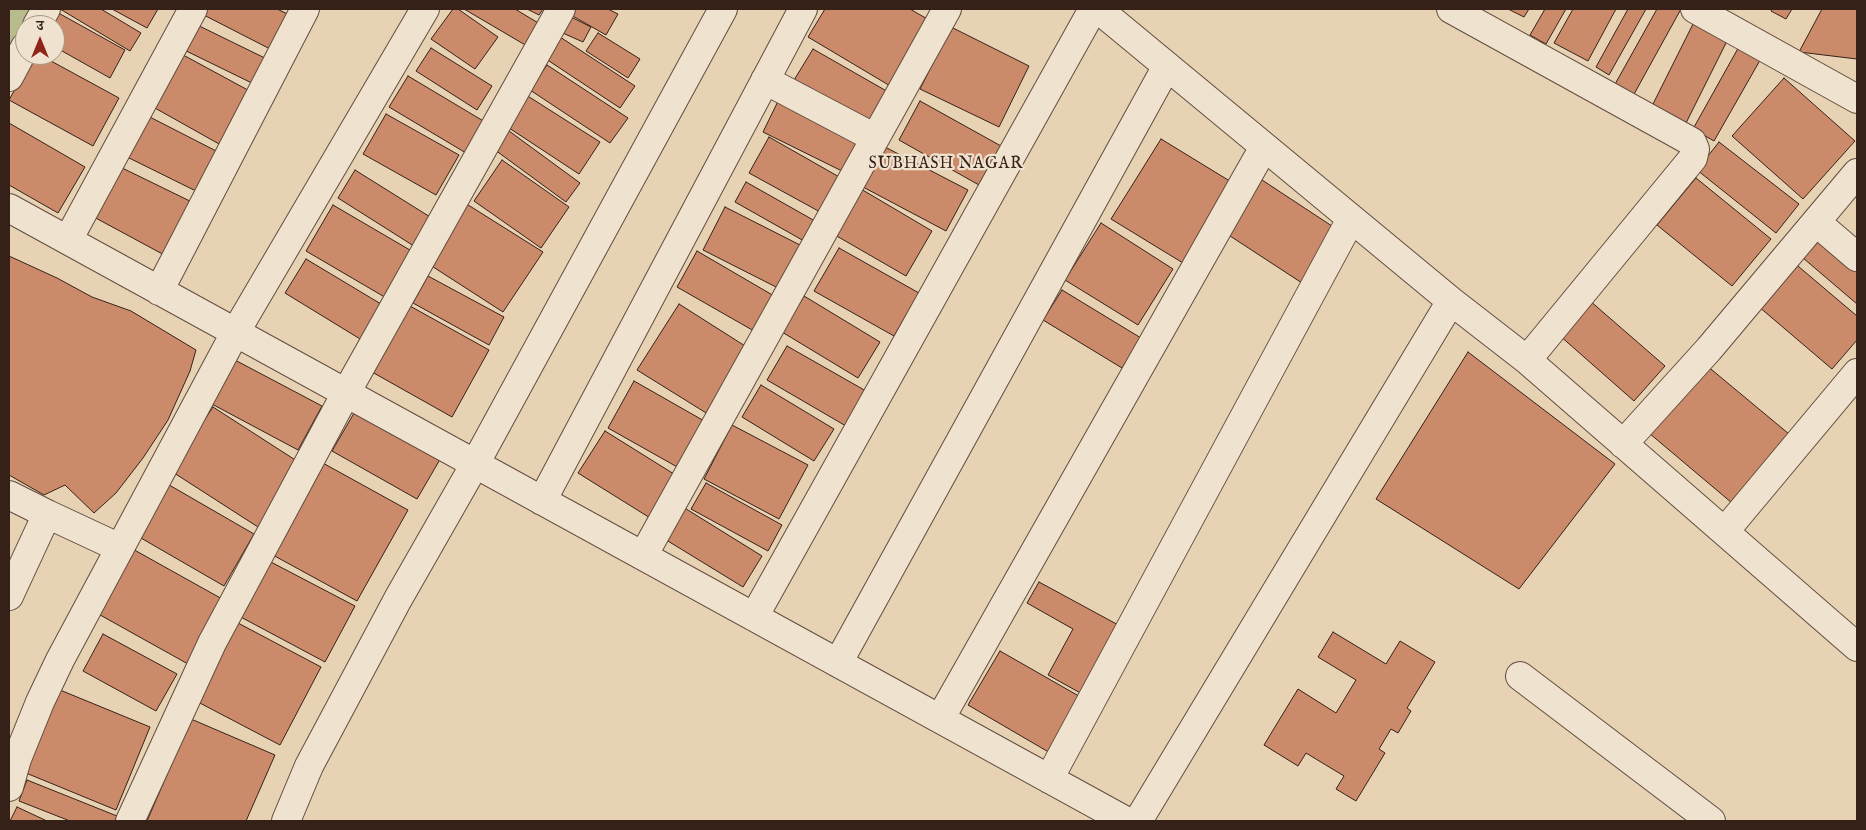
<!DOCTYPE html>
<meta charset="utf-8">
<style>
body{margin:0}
#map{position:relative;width:1866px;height:830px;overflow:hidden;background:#e7d2b3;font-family:"IM FELL English","Noto Serif Devanagari",serif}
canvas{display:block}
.frame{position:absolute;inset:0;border:10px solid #362119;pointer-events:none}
.north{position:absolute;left:15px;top:15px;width:50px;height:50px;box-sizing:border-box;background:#efe2ce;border:1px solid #a59586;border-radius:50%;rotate:0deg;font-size:14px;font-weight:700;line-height:20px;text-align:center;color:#362119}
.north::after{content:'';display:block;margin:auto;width:18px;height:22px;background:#8f2418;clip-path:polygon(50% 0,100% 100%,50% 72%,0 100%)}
</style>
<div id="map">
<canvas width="1866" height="830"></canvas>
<div class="frame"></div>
<div class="north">उ</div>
</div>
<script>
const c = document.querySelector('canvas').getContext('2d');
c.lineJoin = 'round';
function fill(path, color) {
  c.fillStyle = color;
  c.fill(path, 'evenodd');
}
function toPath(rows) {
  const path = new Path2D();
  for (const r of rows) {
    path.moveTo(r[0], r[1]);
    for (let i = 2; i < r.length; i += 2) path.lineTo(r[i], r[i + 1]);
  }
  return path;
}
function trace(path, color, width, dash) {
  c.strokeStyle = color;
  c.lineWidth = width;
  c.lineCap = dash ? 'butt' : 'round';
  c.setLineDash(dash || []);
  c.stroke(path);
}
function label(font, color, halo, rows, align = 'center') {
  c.font = font + ' "IM FELL English",serif';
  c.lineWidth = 4.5;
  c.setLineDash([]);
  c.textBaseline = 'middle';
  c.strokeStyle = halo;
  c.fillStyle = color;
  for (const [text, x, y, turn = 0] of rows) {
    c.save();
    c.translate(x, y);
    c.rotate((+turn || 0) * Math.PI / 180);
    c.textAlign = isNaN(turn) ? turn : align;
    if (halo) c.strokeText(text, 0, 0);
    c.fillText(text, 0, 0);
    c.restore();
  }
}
fill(toPath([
 [9,9,36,9,9,59]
]), '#b8bb8a');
const building = toPath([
 [60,9,101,9,141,33,130,51,60,9],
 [112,9,158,9,147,28,112,9],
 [197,9,277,9,294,17,276,52,196,11,197,9],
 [453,9,458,9,498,37,475,69,431,39,453,9],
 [464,9,515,9,540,24,527,46,464,9],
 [527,9,543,9,539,15,527,9],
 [565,9,608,9,618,14,606,35,564,11,565,9],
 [825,9,910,9,936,24,897,90,808,37,825,9],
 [1508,9,1529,9,1524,17,1508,9],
 [1545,9,1566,9,1546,44,1530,35,1545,9],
 [1573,9,1616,9,1588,61,1554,43,1573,9],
 [1628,9,1646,9,1609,75,1596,67,1628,9],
 [1657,9,1681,9,1633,96,1614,86,1657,9],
 [1772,9,1792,9,1786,19,1771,11,1772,9],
 [1822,9,1857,9,1857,59,1799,52,1822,9],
 [53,10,125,50,110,78,55,47,55,25,45,25,53,10],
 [565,14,591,27,583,42,556,30,565,14],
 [187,20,273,62,260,87,174,45,187,20],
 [1695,20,1729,37,1685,125,1651,108,1695,20],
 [951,27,1029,66,999,127,920,89,951,27],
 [598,33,640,59,628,78,586,51,598,33],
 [557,35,635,86,620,108,543,57,557,35],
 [1741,43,1763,55,1714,141,1693,129,1741,43],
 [431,48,492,86,477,110,416,71,431,48],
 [813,49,890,93,869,130,791,85,813,49],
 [174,50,257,95,228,149,146,103,174,50],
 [34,55,40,55,119,98,93,146,9,100,34,55],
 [547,65,628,118,610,143,530,90,547,65],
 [408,76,485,122,466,153,389,107,408,76],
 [1784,78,1855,141,1803,199,1732,136,1784,78],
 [523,93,600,142,579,174,503,124,523,93],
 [782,93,866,135,846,173,763,132,782,93],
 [920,101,1001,146,979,185,899,140,920,101],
 [140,112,224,155,204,195,119,153,140,112],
 [386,114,459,155,436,195,363,154,386,114],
 [9,123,85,167,58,213,9,185,9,123],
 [505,128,580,183,566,202,491,147,505,128],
 [769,137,841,178,822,213,749,173,769,137],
 [1161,139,1233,183,1183,263,1111,219,1161,139],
 [1719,142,1799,204,1776,233,1697,170,1719,142],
 [885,147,968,190,946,231,863,187,885,147],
 [502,160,569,207,541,248,474,201,502,160],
 [116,165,196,204,168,257,92,216,116,165],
 [355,170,435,220,417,248,338,198,355,170],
 [1259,178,1338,230,1302,283,1224,232,1259,178],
 [1696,178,1771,239,1732,286,1657,225,1696,178],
 [746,182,815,221,804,241,735,202,746,182],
 [861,189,932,231,906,276,835,235,861,189],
 [465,203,543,252,503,312,427,263,465,203],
 [333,205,415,253,388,299,306,251,333,205],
 [725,207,802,246,780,289,703,250,725,207],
 [1101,223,1173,269,1138,325,1065,280,1101,223],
 [1816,230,1857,265,1857,304,1796,252,1816,230],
 [839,248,919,293,894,336,814,291,839,248],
 [697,251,781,300,761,335,677,287,697,251],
 [9,256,57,278,92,297,131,311,196,350,190,371,168,420,143,458,116,493,94,513,65,485,44,495,9,475,9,256],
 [306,259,386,307,365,342,285,293,306,259],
 [1792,261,1857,316,1857,340,1832,369,1758,306,1792,261],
 [428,276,504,317,489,345,413,303,428,276],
 [1062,290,1141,338,1122,368,1043,320,1062,290],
 [804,296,880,342,858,378,782,332,804,296],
 [1589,300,1665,366,1634,401,1559,335,1589,300],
 [679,304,753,351,711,416,637,370,679,304],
 [410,306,489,350,452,417,372,372,410,306],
 [787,346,866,391,846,426,767,380,787,346],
 [1468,352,1615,464,1519,589,1376,499,1468,352],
 [233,359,322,406,298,450,210,403,233,359],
 [1706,365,1789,434,1732,503,1649,433,1706,365],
 [634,381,706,422,679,468,608,428,634,381],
 [761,385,834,429,814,461,742,417,761,385],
 [213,407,300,463,258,527,171,471,213,407],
 [357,408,442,456,417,499,332,451,357,408],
 [732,425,808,465,779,519,704,479,732,425],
 [605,431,682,479,655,521,578,473,605,431],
 [321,462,408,510,357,601,271,554,321,462],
 [164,482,254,534,224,586,134,534,164,482],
 [706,483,782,525,768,551,691,509,706,483],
 [683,507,762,556,743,587,663,538,683,507],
 [129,547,224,600,188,664,93,611,129,547],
 [267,560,355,606,325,662,237,615,267,560],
 [1039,582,1122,627,1084,695,1048,675,1073,629,1027,603,1039,582],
 [238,623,321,667,280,745,196,701,238,623],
 [1333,632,1386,664,1400,641,1435,662,1407,708,1411,711,1398,733,1391,729,1379,749,1385,753,1356,801,1336,789,1344,776,1306,753,1298,766,1264,745,1298,689,1336,713,1356,680,1318,657,1333,632],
 [103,634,177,674,156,711,83,671,103,634],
 [1000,651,1084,699,1052,754,968,705,1000,651],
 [60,690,150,727,116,810,26,773,60,690],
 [191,719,275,755,246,821,147,821,191,719],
 [27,780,117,816,115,821,70,821,19,801,27,780],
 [17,807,47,821,10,821,17,807]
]);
fill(building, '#cb8b6a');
trace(building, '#362119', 1);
const minor = toPath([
 [1098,9,1451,301,1527,360,1857,647],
 [1451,9,1692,142,1695,149,1693,158,1527,360],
 [1695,9,1857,99],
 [37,25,46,9],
 [9,77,25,47],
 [765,80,875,138],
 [9,208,1126,821],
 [1816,222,1857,257],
 [68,240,193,9],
 [159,291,305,9],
 [1623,444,1709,349,1857,173],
 [9,495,47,514,9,596],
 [542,501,803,9],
 [47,514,120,548],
 [1725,531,1857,373],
 [643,556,947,9],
 [754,617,1093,9],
 [838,663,1167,66],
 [1520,676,1711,821],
 [940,719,1264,147],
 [1049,779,1351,219],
 [9,787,17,759,40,702,60,660,235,333,425,9],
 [130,821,212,643,346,393,561,9],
 [286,821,309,766,398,599,475,464,723,9],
 [1138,821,1451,301]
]);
trace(minor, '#624d40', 30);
trace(minor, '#efe2ce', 28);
c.letterSpacing = '1px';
label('16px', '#362119', '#efe2ce', [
 ["SUBHASH NAGAR",946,165]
]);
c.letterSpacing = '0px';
</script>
